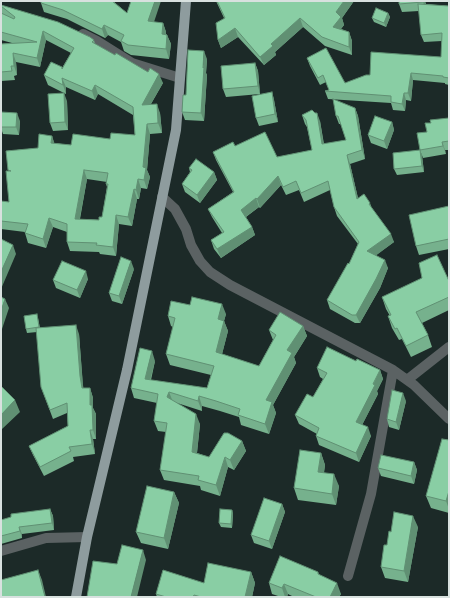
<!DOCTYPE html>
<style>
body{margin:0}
#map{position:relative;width:450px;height:598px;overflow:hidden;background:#1c2a28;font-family:Roboto,sans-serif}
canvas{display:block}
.frame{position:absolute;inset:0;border:2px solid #d8e1df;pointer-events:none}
</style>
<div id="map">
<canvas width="450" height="598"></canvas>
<div class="frame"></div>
</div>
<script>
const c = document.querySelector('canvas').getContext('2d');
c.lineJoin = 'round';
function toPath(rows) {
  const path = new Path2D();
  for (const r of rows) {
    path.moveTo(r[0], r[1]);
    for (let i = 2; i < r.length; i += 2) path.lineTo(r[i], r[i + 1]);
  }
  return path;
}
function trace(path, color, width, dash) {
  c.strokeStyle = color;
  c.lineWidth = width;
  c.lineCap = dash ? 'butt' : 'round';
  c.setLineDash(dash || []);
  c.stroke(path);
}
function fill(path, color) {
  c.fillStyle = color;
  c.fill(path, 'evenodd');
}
trace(toPath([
 [83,34,97,41,132,63,180,78],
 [162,197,175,209,186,229,191,245,200,261,210,272,230,285,393,370,414,385,449,419],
 [407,380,449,347],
 [1,551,46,538,87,537],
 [348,576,371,494,393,370]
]), '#5b6263', 10);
trace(toPath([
 [76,597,87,537,127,370,176,130,186,1]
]), '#8e9c9e', 10);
fill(toPath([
 [41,1,113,1,127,13,154,22,163,23,166,32,166,34,167,35,171,44,169,59,131,55,124,51,121,42,108,35,105,38,67,19,44,12,41,3],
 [216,1,354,1,342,18,344,25,341,29,349,32,352,41,352,55,325,46,303,27,275,52,276,55,264,65,238,37,221,48,218,40,224,18],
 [399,1,425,1,426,4,449,6,449,85,445,84,445,83,413,80,411,101,406,100,405,111,393,110,391,103,328,99,325,91,329,90,326,82,320,85,310,66,307,58,345,83,370,75,441,57,442,41,424,42,421,35,419,11,402,12,399,4],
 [1,5,94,40,95,44,163,83,151,104,160,113,162,133,150,134,147,170,150,177,147,189,141,188,139,199,137,199,132,226,119,224,116,256,100,254,99,252,70,251,67,242,67,232,53,227,46,248,28,243,25,233,25,232,1,229,1,204,9,202,9,171,6,151,38,148,52,136,54,143,71,145,135,135,133,115,98,94,95,100,66,87,66,94,48,85,44,75,62,68,71,53,46,40,40,67,16,62,17,75,14,76,15,80,1,81,1,44,12,43,1,40,1,13,2,13,1,11],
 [87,179,107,182,106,184,107,187,102,217,99,220,80,219],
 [388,13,390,17,386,27,374,22,372,18],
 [207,59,206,73,207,75,204,121,185,120,182,112,186,95],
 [255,63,258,71,260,94,226,97,223,89],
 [272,92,274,100,278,122,259,126,256,118],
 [67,101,68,130,53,131,50,123],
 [355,108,358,116,365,159,350,164,358,198,370,203,372,209,394,242,376,255,388,268,380,288,360,323,355,323,330,309,327,300,349,264,358,244,337,216,334,207,330,190,304,202,299,190,286,195,281,185,260,208,259,207,246,217,252,227,255,235,221,258,214,249,211,240,222,233,212,217,208,209,233,192,216,160,213,152,235,146,277,157,312,150,307,127,305,124,302,115,320,121,324,144,346,140,341,124,339,124,336,116],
 [1,118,20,121,19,135,3,134,1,128],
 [449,118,449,150,445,150,446,154,423,158,420,150,431,123],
 [392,122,394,130,387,149,371,143,368,135],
 [420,150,422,156,424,172,397,175,394,169],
 [189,168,214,172,217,180,200,203,185,192,182,184,190,172],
 [449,206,449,249,419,255,416,246],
 [134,269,122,304,112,301,109,293],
 [88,279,80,298,56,288,53,280],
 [449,281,449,310,422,323,428,335,432,347,411,357,402,339,399,340,392,328,388,316,390,316,386,309,382,297],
 [226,314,224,321,228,331,222,354,259,366,273,340,269,330,303,326,307,336,294,357,296,363,273,405,276,413,269,434,241,425,239,417,220,411,202,406,202,411,177,403,200,424,197,453,209,457,242,441,246,451,234,470,228,467,220,496,201,490,200,486,164,480,160,470,166,432,158,431,154,421,157,403,134,398,131,388,155,361,151,380,207,388,211,375,170,365,166,354,173,327,171,326,168,316],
 [38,318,40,328,79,334,83,388,90,388,93,398,93,408,96,414,96,439,93,439,95,454,73,457,74,461,44,476,33,455,29,446,68,426,67,413,53,419,41,387,37,332,27,333,26,329],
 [356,361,380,370,383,379,377,391,378,394,362,425,371,436,359,462,319,445,316,436,317,434,299,424,295,415,313,397,323,379,320,377,317,368],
 [406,401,399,430,389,427,387,419],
 [449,440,449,513,431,508,426,496],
 [321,453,325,465,324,473,339,486,336,505,298,500,294,488],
 [414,462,417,470,414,484,381,476,378,468],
 [174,492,179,503,168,549,141,543,136,532],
 [282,504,285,512,272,549,254,543,251,535],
 [50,509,53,516,54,530,22,534,22,538,1,544,1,520],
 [232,510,233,514,232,528,221,527,219,523],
 [418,527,408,582,385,578,381,567,391,532],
 [251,572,255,583,252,597,157,597,156,594],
 [318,572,319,575,341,594,339,597,294,597,288,594,287,597,281,597,272,594,269,583]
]), '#76b18d');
fill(toPath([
 [155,1,161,1,151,31,148,21],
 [344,1,354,1,342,18,344,25,336,35,333,27,336,12],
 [423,1,425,1,426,10,423,2],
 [388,13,390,17,386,27,384,23],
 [300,18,303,27,275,52,276,55,264,65,260,57,271,44],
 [163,23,166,32,165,43,162,34],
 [104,25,108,35,105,38,102,29],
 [235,28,238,37,221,48,218,40],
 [43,31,46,40,40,67,37,58],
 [349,32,352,41,352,55,349,47],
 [167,35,171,44,169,59,166,49],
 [204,51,207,59,206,73,207,75,204,121,201,113],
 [13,53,16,62,17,75,14,66],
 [255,63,258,71,260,94,258,86],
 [411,73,413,80,411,101,408,93],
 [159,74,163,83,145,114,142,105],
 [62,78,66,87,66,94,63,85],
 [95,85,98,94,95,100,92,91],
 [272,92,274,100,278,122,275,114],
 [64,93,67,101,68,130,65,122],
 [404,93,406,100,405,111,402,104],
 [157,104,160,113,162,133,158,123],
 [355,108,358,116,365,159,362,150],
 [17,113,20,121,19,135,16,127],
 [317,113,320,121,325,153,322,144],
 [392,122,394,130,387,149,384,141],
 [147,124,150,134,147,170,150,177,147,189,144,180,143,167],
 [52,136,55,145,51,143],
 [442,142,445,150,446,154,443,146],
 [420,150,422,156,424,172,422,166],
 [347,155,350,164,360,207,357,199],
 [84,170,87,179,78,228,75,219],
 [214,172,217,180,200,203,197,195],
 [278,176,281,185,260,208,257,199],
 [138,179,141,188,139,199,136,190],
 [134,189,137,199,132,226,128,217],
 [256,198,259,207,244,218,241,210],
 [116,215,119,224,116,256,113,247],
 [49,218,53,227,46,248,43,239],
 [252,227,255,235,221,258,217,249],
 [391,234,394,242,370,260,367,251],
 [13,245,16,254,1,289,1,272],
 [385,260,388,268,380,288,360,323,356,315],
 [131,261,134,269,122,304,119,296],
 [86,271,88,279,80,298,77,290],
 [5,299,9,308,2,329,1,327,1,311],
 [222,304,226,314,224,321,228,331,220,362,216,352,218,319],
 [76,325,79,334,83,385,85,397,82,388,80,376],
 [303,326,307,336,294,357,296,363,273,405,276,413,269,434,265,424,266,400,287,350],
 [152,351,155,361,148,389,145,379],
 [380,370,383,379,377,391,378,394,359,431,356,422],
 [90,388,93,398,93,408,96,414,96,439,93,430,90,405],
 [169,392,173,402,167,397],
 [403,393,406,401,399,430,396,422],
 [199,396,202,406,202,411,198,401],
 [15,400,20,412,1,430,1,415],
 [196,414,200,424,196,462,192,452],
 [368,427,371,436,359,462,356,453],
 [90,430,93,439,95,454,92,444],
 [242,441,246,451,234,470,230,460],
 [321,453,325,465,322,483,318,472],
 [225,457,228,467,220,496,216,485],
 [414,462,417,470,414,484,411,476],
 [334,474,339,486,336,505,332,494],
 [449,491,449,509,446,501],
 [174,492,179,503,168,549,164,538],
 [282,504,285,512,272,549,269,541],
 [50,509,53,516,54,530,52,523],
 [232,510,233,514,232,528,231,524],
 [413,516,418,527,408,582,404,571],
 [19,527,22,534,22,538,20,531],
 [143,550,146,560,137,597,131,597],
 [38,570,42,580,46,597,45,597],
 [251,572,255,583,252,597,245,597],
 [337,583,341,594,339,597,330,597],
 [284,584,288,594,287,597,285,597,282,588]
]), '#609073');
const building = toPath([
 [41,1,112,1,127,13,131,1,155,1,148,21,163,23,162,34,167,35,166,49,128,45,121,41,124,35,104,25,102,29,63,10,41,3,41,1],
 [217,1,344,1,336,12,341,17,333,27,349,32,349,47,322,37,300,18,271,44,273,46,260,57,235,28,218,40,216,23,225,18,217,1],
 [399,1,423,1,423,2,399,4,399,1],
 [418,4,449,6,449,78,443,77,443,76,411,73,408,93,404,93,402,104,391,102,391,96,325,91,329,90,323,75,318,78,307,58,326,48,345,83,366,75,370,75,371,52,441,57,442,33,421,35,418,4],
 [1,5,58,22,90,37,94,40,92,42,115,55,116,53,148,72,150,68,159,74,142,105,157,104,158,123,147,124,143,167,146,168,144,180,138,179,136,190,134,189,128,217,116,215,113,247,96,245,97,243,67,242,67,224,49,218,43,239,25,233,28,224,1,221,1,201,9,202,6,171,11,171,8,170,6,151,38,148,39,134,52,136,51,143,71,145,73,134,110,139,111,133,135,135,133,107,95,85,92,91,62,78,63,85,44,75,51,62,62,67,62,69,74,48,43,31,37,58,13,53,14,66,11,66,12,71,1,72,1,44,37,42,1,32,1,13,14,19,15,17,1,6,1,5],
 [84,170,108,173,106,184,108,184,102,217,99,217,99,220,75,219,84,170],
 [376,8,388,13,384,23,372,18,376,8],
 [188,50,204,51,203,68,204,67,201,113,182,112,183,95,186,95,188,50],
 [255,63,258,86,223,89,221,66,255,63],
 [272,92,275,114,256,118,252,96,272,92],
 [64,93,65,122,50,123,48,94,64,93],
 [333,99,355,108,362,150,347,155,357,199,364,194,370,203,369,204,391,234,367,251,385,260,376,279,356,315,352,315,327,300,348,263,349,264,359,242,334,207,328,181,301,193,296,181,283,187,278,176,257,199,256,198,241,210,252,227,217,249,211,240,224,232,208,209,234,192,213,152,233,142,235,146,265,132,277,157,312,150,306,120,302,115,312,110,315,113,317,113,322,144,346,140,338,116,336,116,333,99],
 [1,112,17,113,16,127,1,127,1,112],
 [375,116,392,122,384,141,368,135,375,116],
 [449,118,449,141,442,142,443,146,420,150,417,133,427,132,425,123,431,123,430,120,449,118],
 [420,150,422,166,394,169,393,153,420,150],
 [196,159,214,172,197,195,182,184,192,170,189,168,196,159],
 [449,206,449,239,416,246,409,215,449,206],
 [1,239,13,245,1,272,1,239],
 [437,255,449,281,449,297,416,312,428,335,406,346,397,328,395,329,388,316,391,315,382,297,422,278,419,263,437,255],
 [121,257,131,261,119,296,109,293,121,257],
 [62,261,86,271,77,290,53,280,62,261],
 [1,297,5,299,1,311,1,297],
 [192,297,222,304,218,319,224,321,216,352,259,366,276,335,269,330,280,312,303,326,287,350,292,353,266,400,272,402,265,424,238,415,240,409,216,401,199,396,198,401,169,392,167,397,196,414,192,452,209,457,224,433,228,433,242,441,230,460,225,457,216,485,198,480,199,476,160,470,167,423,154,421,158,394,131,388,140,348,152,351,145,379,207,388,214,366,166,354,175,318,168,316,171,301,190,305,192,297],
 [37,314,39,327,26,329,24,316,37,314],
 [76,325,80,376,82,388,90,388,90,405,92,405,93,430,90,430,92,444,69,447,71,451,40,467,29,446,68,426,67,403,50,410,41,387,36,328,76,325],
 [327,347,356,361,357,359,380,370,373,384,375,385,356,422,368,427,356,453,316,436,319,428,295,415,307,394,313,397,327,373,317,368,327,347],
 [1,386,15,400,1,415,1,386],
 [392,390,403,393,396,422,387,419,392,390],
 [442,439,449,440,449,491,446,501,426,496,442,439],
 [300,450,321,453,318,472,334,474,332,494,294,488,300,450],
 [381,455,414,462,411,476,378,468,381,455],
 [147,486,174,492,164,538,136,532,147,486],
 [264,498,282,504,269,541,251,535,264,498],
 [50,509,52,523,19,527,20,531,1,536,1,520,11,517,11,514,50,509],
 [220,509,232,510,231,524,219,523,220,509],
 [394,512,413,516,404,571,381,567,384,545,387,545,389,531,391,532,394,512],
 [122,545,143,550,131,597,87,597,93,561,117,564,122,545],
 [280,556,318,572,318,574,337,583,330,597,316,597,284,584,282,588,269,583,280,556],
 [208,563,251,572,245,597,201,597,194,595,193,597,166,597,156,594,163,570,204,583,208,563],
 [38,570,45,597,1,597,1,580,38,570]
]);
fill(building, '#89cea4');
trace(building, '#609073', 1);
</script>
